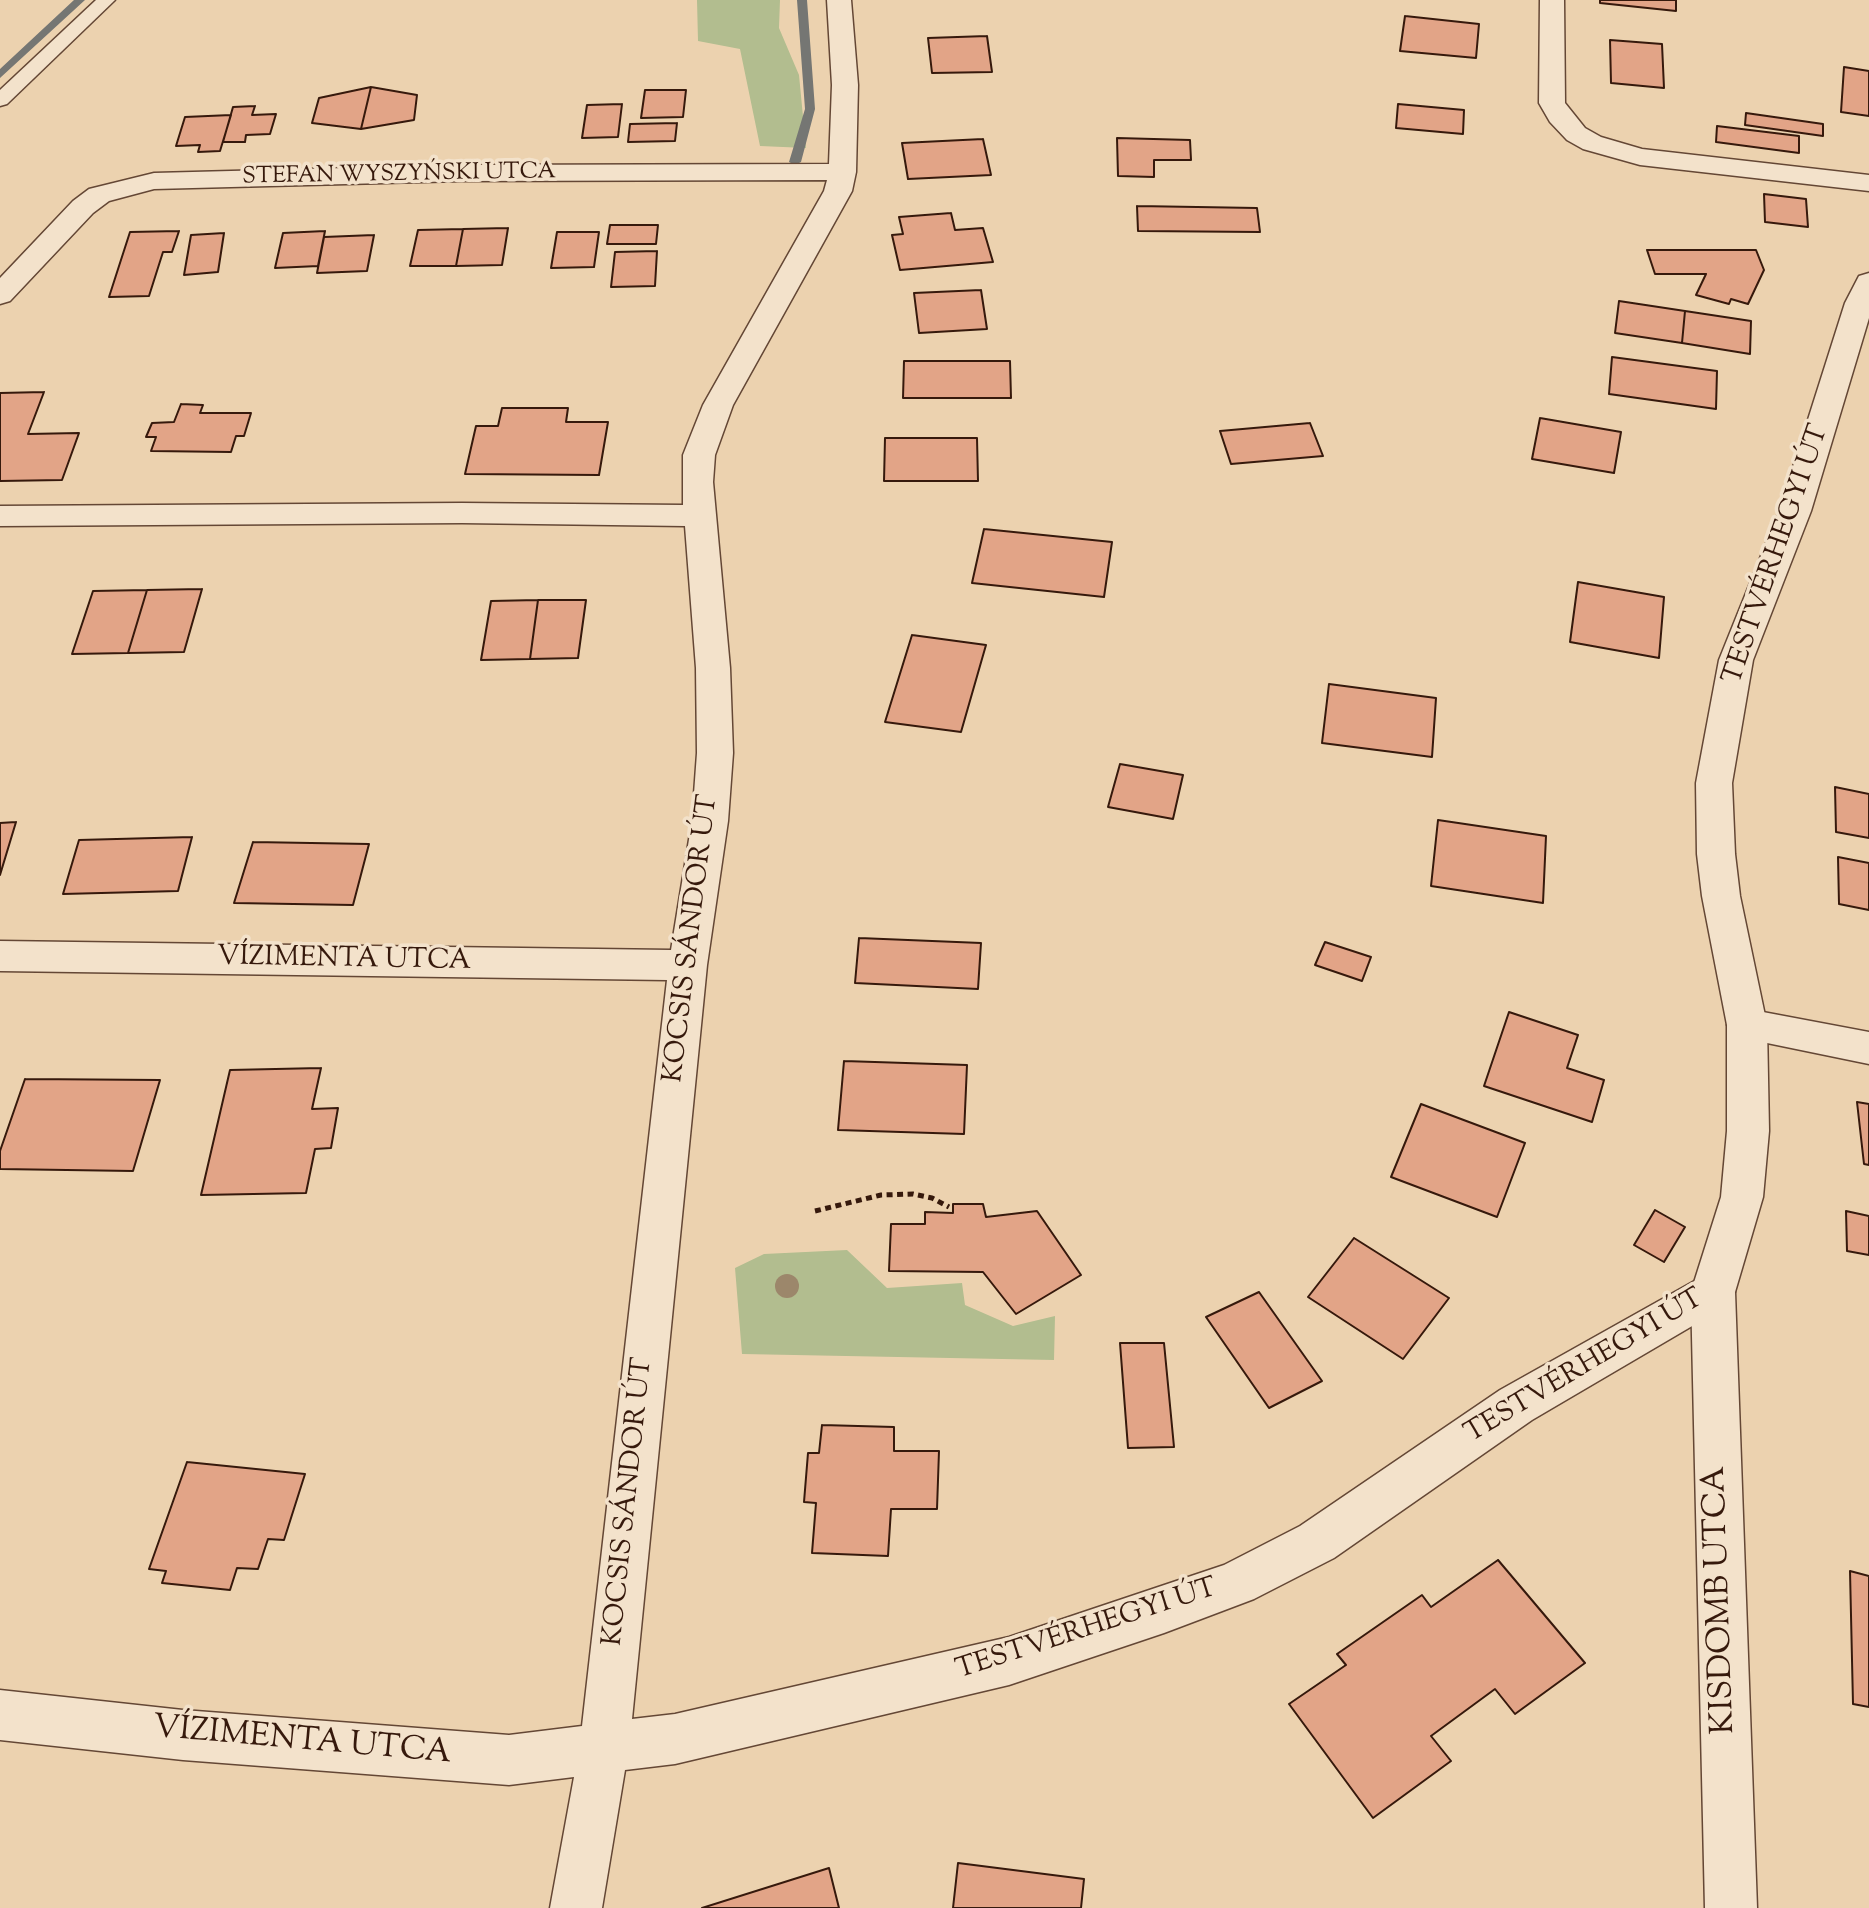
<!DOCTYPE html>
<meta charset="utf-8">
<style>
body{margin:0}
canvas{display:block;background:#ecd2af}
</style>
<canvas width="1869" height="1908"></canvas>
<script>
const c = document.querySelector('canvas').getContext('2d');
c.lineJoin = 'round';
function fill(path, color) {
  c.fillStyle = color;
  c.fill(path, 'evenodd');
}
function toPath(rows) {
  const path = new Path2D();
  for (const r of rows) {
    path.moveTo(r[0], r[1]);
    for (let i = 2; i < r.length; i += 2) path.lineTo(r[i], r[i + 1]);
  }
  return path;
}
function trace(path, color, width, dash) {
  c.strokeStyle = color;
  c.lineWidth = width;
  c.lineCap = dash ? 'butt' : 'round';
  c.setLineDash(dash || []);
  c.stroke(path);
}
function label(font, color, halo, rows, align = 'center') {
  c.font = font + ' "Sorts Mill Goudy",serif';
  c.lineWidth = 7;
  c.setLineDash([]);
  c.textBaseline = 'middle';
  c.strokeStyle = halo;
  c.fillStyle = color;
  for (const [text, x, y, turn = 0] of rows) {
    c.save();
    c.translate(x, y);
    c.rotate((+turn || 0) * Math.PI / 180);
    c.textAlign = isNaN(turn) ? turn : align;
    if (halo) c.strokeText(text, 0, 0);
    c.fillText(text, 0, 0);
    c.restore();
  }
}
fill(toPath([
 [697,0,780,0,779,28,799,75,806,148,760,146,740,49,698,41],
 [847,1250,887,1288,962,1283,965,1305,1013,1326,1055,1316,1054,1360,742,1354,735,1268,764,1254]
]), '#b2bd8f');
fill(toPath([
 [74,0,85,0,0,78,0,69,74,0],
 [797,0,807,0,815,109,801,162,795,165,789,162,805,109,797,0]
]), '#757673');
const building = toPath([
 [1600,0,1676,0,1676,11,1600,3,1600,0],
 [1405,16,1479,24,1476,58,1400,51,1405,16],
 [987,36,992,72,932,73,928,38,987,36],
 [1610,40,1662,44,1664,88,1611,83,1610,40],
 [1844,67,1869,71,1869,116,1841,112,1844,67],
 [371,87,417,95,414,120,361,129,371,87],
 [371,87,361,129,312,123,319,98,371,87],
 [645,90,686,90,683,117,641,118,645,90],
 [622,104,618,137,582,138,587,105,622,104],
 [1398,104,1464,110,1463,134,1396,128,1398,104],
 [255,106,252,115,276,114,270,134,246,135,245,142,223,142,233,107,255,106],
 [1746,113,1823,124,1823,136,1745,125,1746,113],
 [231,115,220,151,198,152,200,145,176,146,185,117,231,115],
 [677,123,675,141,628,142,630,124,677,123],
 [1717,126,1799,136,1799,153,1716,142,1717,126],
 [1117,138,1190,140,1191,160,1154,160,1154,177,1118,176,1117,138],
 [983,139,991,175,908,179,902,143,983,139],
 [1764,194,1806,199,1808,227,1765,222,1764,194],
 [1137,206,1257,208,1260,232,1138,231,1137,206],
 [951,213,955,230,983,228,993,262,900,270,892,235,903,234,899,217,951,213],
 [610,225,658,225,656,244,607,244,610,225],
 [508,228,502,265,456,266,463,229,508,228],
 [463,229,456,266,410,266,418,230,463,229],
 [179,231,172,252,163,252,149,296,109,297,130,232,179,231],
 [325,231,318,266,275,268,283,233,325,231],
 [557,232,599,232,594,267,551,268,557,232],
 [224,233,218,272,184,275,191,235,224,233],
 [374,235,367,271,317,273,324,237,374,235],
 [1647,250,1756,250,1764,270,1748,304,1731,299,1729,304,1696,295,1706,274,1655,274,1647,250],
 [657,251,655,286,611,287,615,252,657,251],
 [981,290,987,329,919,333,914,293,981,290],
 [1619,301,1685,311,1682,343,1615,333,1619,301],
 [1685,311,1751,321,1750,354,1682,343,1685,311],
 [1612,357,1717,371,1716,409,1609,394,1612,357],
 [904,361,1010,361,1011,398,903,398,904,361],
 [44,392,28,434,79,433,62,480,0,481,0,393,44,392],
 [181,404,203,405,200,413,251,413,244,436,236,436,231,452,151,451,156,437,146,437,152,423,174,422,181,404],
 [502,408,568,408,566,422,608,422,599,475,465,474,476,426,498,426,502,408],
 [1540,418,1621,432,1614,473,1532,459,1540,418],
 [1310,423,1323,456,1231,464,1220,431,1310,423],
 [885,438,977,438,978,481,884,481,885,438],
 [984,529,1112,542,1104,597,972,583,984,529],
 [1578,582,1664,597,1659,658,1570,642,1578,582],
 [202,589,184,652,128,653,147,590,202,589],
 [147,590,128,653,72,654,93,591,147,590],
 [538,600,530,659,481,660,491,601,538,600],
 [538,600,586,600,578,658,530,659,538,600],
 [912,635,986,645,961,732,885,722,912,635],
 [1329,684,1436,698,1432,757,1322,743,1329,684],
 [1120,764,1183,775,1173,819,1108,807,1120,764],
 [1835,787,1869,794,1869,838,1836,832,1835,787],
 [1438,820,1546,836,1543,903,1431,886,1438,820],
 [16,822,0,875,0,823,16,822],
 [192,837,178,891,63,894,79,840,192,837],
 [253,842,369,844,353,905,234,903,253,842],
 [1838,857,1869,863,1869,910,1839,904,1838,857],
 [859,938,981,943,978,989,855,983,859,938],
 [1325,942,1371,957,1362,981,1315,965,1325,942],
 [1509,1012,1578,1035,1567,1068,1604,1080,1592,1122,1484,1086,1509,1012],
 [844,1061,967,1065,964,1134,838,1130,844,1061],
 [321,1068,312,1109,338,1108,331,1148,315,1149,306,1193,201,1195,230,1070,321,1068],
 [25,1079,160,1080,133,1171,0,1169,0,1151,25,1079],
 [1857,1102,1869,1104,1869,1165,1864,1164,1857,1102],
 [1421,1104,1525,1143,1497,1217,1391,1177,1421,1104],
 [953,1204,983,1204,986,1217,1037,1211,1081,1275,1016,1314,983,1272,889,1271,891,1224,925,1224,925,1212,953,1213,953,1204],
 [1655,1210,1685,1227,1664,1262,1634,1245,1655,1210],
 [1846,1211,1869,1216,1869,1255,1847,1251,1846,1211],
 [1354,1238,1449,1298,1403,1359,1308,1297,1354,1238],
 [1259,1292,1322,1381,1269,1408,1206,1317,1259,1292],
 [1120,1343,1164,1343,1174,1447,1128,1448,1120,1343],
 [822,1425,894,1427,894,1451,939,1451,937,1509,891,1509,888,1556,812,1553,816,1503,804,1502,808,1453,819,1453,822,1425],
 [187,1462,305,1474,284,1540,268,1539,258,1569,237,1568,230,1590,162,1583,166,1571,149,1569,187,1462],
 [1498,1560,1585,1663,1515,1714,1495,1689,1431,1736,1451,1761,1373,1818,1289,1704,1346,1665,1337,1654,1422,1595,1431,1607,1498,1560],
 [1850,1571,1869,1576,1869,1707,1853,1704,1850,1571],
 [958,1863,1084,1879,1081,1908,953,1908,958,1863],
 [829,1868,839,1908,702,1908,829,1868]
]);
fill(building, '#e2a487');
trace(building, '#36190c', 2);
const service = toPath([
 [96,0,115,0,7,104,0,106,0,90,96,0]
]);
const minor = toPath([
 [827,0,851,0,858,85,856,172,852,191,733,405,715,455,713,482,730,668,733,753,728,821,707,965,632,1719,675,1714,1009,1637,1224,1565,1300,1526,1500,1390,1698,1279,1713,1273,1728,1279,1735,1292,1728,1305,1532,1420,1334,1558,1254,1599,1164,1633,1009,1685,675,1764,625,1770,602,1908,550,1908,574,1777,509,1785,183,1760,0,1740,0,1690,183,1710,509,1735,582,1726,667,980,0,971,0,941,671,950,692,821,697,753,696,668,685,526,462,523,0,526,0,506,462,503,683,505,683,455,703,405,824,191,827,180,462,181,154,189,109,201,93,213,10,301,0,304,0,278,73,201,89,189,154,173,462,165,829,164,832,85,827,0],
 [1540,0,1564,0,1565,103,1585,128,1601,137,1642,149,1869,175,1869,191,1640,165,1583,149,1567,140,1550,122,1539,103,1540,0],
 [1747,1009,1869,1032,1869,1064,1733,1036,1727,1025,1733,1014,1747,1009]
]);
const tertiary = toPath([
 [1869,273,1869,318,1811,511,1753,660,1732,783,1735,854,1740,896,1767,1025,1769,1131,1763,1197,1735,1292,1757,1908,1705,1908,1691,1292,1721,1197,1727,1131,1727,1025,1702,896,1697,854,1696,783,1719,660,1779,511,1845,303,1859,276,1869,273]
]);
trace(service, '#644735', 3);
trace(minor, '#644735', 3);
trace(tertiary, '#644735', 3);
trace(toPath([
 [815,1211,881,1195,913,1194,932,1198,949,1207]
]), '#36190c', 5, [6, 4.5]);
fill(service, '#f3e2cb');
fill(minor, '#f3e2cb');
fill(tertiary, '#f3e2cb');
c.fillStyle = '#9c876b';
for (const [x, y] of [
 [787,1286]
]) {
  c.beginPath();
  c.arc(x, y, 12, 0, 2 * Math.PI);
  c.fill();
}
label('23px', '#36190c', '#f3e2cb', [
 ["STEFAN WYSZYŃSKI UTCA",399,176,-1]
]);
label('28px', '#36190c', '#f3e2cb', [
 ["TESTVÉRHEGYI ÚT",1778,555,-71],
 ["KOCSIS SÁNDOR ÚT",693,939,-83],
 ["VÍZIMENTA UTCA",344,961,1],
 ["TESTVÉRHEGYI ÚT",1585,1368,-31],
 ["KOCSIS SÁNDOR ÚT",630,1502,-84],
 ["TESTVÉRHEGYI ÚT",1087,1631,-18]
]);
label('33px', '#36190c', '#f3e2cb', [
 ["KISDOMB UTCA",1722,1600,-92],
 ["VÍZIMENTA UTCA",302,1743,5]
]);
</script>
